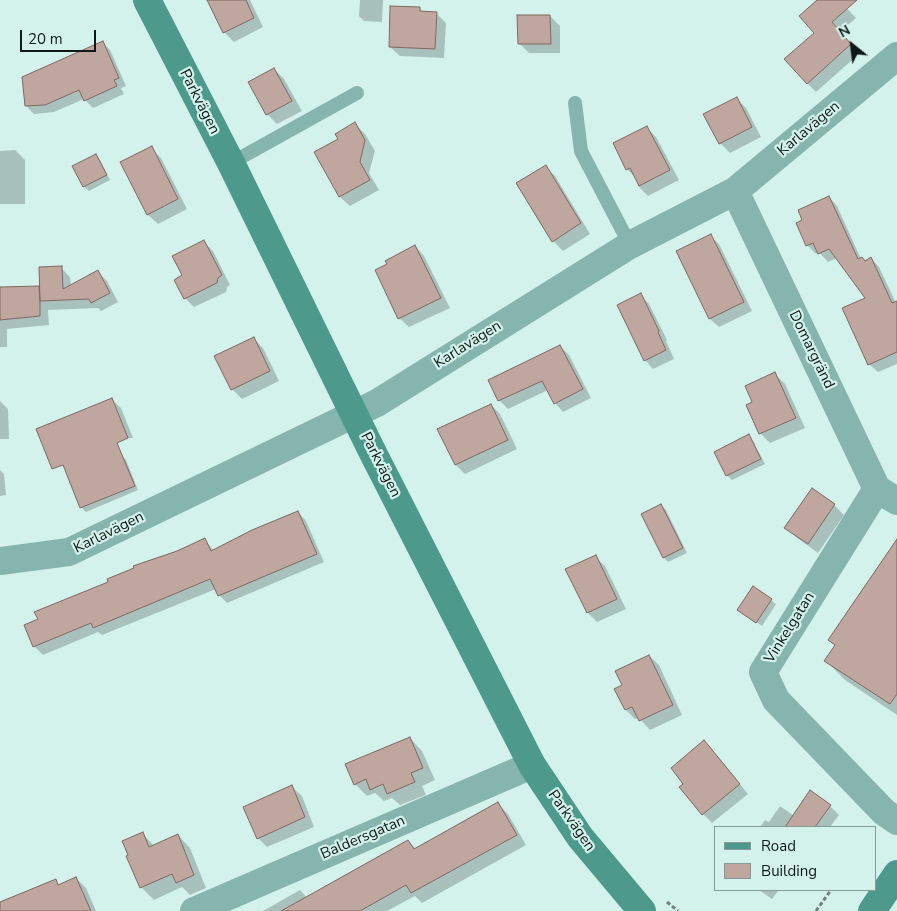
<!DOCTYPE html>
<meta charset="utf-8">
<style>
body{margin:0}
#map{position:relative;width:897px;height:911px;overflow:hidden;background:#d4f2ec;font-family:"Nunito Sans",sans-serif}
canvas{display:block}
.legend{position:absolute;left:714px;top:826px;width:162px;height:65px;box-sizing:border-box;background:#d4f2ec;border:1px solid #859b97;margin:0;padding:6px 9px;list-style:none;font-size:15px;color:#0f1917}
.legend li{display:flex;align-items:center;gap:10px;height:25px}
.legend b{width:25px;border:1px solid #859b97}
.north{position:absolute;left:827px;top:20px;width:50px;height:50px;-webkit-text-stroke:4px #d4f2ec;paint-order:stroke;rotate:331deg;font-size:14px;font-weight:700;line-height:20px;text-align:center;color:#0f1917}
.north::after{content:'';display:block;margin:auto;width:18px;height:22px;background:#0f1917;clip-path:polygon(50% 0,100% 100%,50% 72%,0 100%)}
.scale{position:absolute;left:20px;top:30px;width:76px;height:22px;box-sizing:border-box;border:2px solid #0f1917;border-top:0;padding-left:6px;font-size:15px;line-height:18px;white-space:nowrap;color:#0f1917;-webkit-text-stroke:4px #d4f2ec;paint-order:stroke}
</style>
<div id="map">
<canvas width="897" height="911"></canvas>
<ul class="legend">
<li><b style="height:6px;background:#4d9a8d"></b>Road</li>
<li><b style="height:14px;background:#bfa69e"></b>Building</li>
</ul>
<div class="north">N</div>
<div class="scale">20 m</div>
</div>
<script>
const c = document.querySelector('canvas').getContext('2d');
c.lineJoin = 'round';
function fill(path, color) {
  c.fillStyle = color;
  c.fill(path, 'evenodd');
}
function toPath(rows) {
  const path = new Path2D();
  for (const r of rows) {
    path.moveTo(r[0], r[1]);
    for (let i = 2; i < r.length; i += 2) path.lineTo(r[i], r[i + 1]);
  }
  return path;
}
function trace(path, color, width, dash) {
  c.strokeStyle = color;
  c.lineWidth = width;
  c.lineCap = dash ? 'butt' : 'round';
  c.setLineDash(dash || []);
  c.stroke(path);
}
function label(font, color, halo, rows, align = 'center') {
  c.font = font + ' "Nunito Sans",sans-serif';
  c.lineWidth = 4.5;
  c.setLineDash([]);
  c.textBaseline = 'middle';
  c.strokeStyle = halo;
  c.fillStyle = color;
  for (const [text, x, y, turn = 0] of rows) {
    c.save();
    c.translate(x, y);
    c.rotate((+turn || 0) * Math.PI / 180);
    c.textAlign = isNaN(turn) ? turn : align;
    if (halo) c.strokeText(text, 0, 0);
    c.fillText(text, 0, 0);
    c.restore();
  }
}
fill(toPath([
 [209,0,250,0,263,27,234,42,224,32],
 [360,0,383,0,382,22,364,21,359,16],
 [823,0,839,0,856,18,840,32,859,54,816,92,807,83],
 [419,8,424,13,436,13,446,23,444,58,400,56,390,47],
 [550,16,560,26,560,53,529,53,519,43],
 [102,42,110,50,126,86,121,88,124,94,93,108,84,99,54,112,34,114,26,106],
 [274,69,284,79,302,111,277,124,267,114],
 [736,98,746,108,761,137,730,153,720,143],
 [355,124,365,134,375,151,369,173,379,190,350,206,340,197,316,153,340,139],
 [646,127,656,137,679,180,648,196,639,187,636,178,627,169],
 [151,148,161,158,187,209,158,224,148,215],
 [15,150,25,160,25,204,0,204,0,151],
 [96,155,100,160,110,180,89,191,84,186],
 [546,167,555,176,590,234,563,251,553,241],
 [829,197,837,206,861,259,866,262,871,258,879,267,896,303,897,302,897,364,878,372,869,364,867,298,837,258,828,262,819,252,816,254,807,245,804,220],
 [710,236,719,244,752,311,719,327,710,319,677,252],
 [204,242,213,251,230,285,227,287,226,292,194,307,185,298,184,276],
 [415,246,424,256,450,308,409,327,399,318,388,265],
 [61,268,70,277,71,286,98,272,107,281,118,302,101,311,98,308,48,310,49,325,7,329,7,347,0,347,0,289,38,287,41,289],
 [640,295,649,304,667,340,666,341,674,359,653,369,645,360],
 [253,338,263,348,279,381,242,399,232,389],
 [560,346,569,355,591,398,563,412,555,403,548,390,508,409,499,400,490,381],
 [775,374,785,384,805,428,770,443,760,433,754,403],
 [111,399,121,408,133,438,47,439],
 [0,401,8,409,9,439,0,439],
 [491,405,500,414,517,449,465,474,456,465],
 [749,436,753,441,765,464,732,480,727,475],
 [121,455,126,460,138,490,86,512,81,507],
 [0,470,4,474,6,495,0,496],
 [661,505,666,510,687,553,668,562,664,558,643,514],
 [834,505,844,515,818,553,796,537,786,527],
 [298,512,306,521,324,562,227,603,219,595,216,589,102,635,98,632,43,655,34,646,26,626,109,582,204,539,214,551],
 [897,541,897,715,845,680,826,661,836,646,830,640],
 [595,557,605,566,626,609,597,622,588,613],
 [753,587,776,604,762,626,739,610],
 [649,656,659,665,682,715,650,730,639,718,635,719,626,710,624,686],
 [410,738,422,751,435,780,422,786,426,795,400,805,392,798,384,801,375,793,367,796,355,784],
 [713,751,748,794,712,823,703,814],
 [292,787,302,796,314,827,267,847,258,838],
 [498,804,508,814,526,845,422,903,415,896,387,911,263,911,300,890,307,898,408,841,416,849],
 [780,806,794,816,830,806,839,815,830,827,760,827,765,820,769,822],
 [143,834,154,846,178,835,190,848,206,888,190,895,182,887,154,900,141,887],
 [76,878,86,888,96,911,32,911,55,880,60,885],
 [759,890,779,890,772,899]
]), '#0003');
const building = toPath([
 [207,0,246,0,254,18,223,33,207,0],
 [817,0,857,0,832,22,851,44,807,84,784,59,814,33,799,16,817,0],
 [390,6,420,7,420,11,437,12,435,49,389,47,390,6],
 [517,15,550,15,551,44,518,44,517,15],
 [103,41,119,78,114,80,117,86,84,101,79,90,45,105,25,106,22,77,103,41],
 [274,68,292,101,266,115,248,82,274,68],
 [737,97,752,127,719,144,703,114,737,97],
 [355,122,365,140,360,162,370,180,339,197,314,152,338,139,335,134,355,122],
 [647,126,670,170,639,186,630,168,626,170,613,143,647,126],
 [152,146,178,199,147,215,120,162,152,146],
 [96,154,107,175,83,187,72,166,96,154],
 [546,165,581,223,552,242,516,183,546,165],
 [829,196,858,259,862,257,865,261,871,257,892,303,897,301,897,352,868,365,842,308,865,298,829,249,818,254,813,243,806,246,796,223,802,220,798,210,829,196],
 [711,234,744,302,709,319,676,251,711,234],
 [204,240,222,275,218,278,217,283,184,299,174,280,182,275,172,256,204,240],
 [415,245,441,298,398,319,375,270,387,264,385,261,415,245],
 [62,266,63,289,98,270,110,293,91,303,89,299,40,301,40,316,0,320,0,287,39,286,40,301,39,267,62,266],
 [641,293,659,331,658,332,666,350,644,361,617,305,641,293],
 [254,337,270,371,231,390,214,356,254,337],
 [560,345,583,389,554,404,542,381,498,401,488,380,560,345],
 [775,372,796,418,759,434,746,405,752,402,745,386,775,372],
 [112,398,128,438,117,443,135,486,80,508,63,465,52,469,36,429,112,398],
 [491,404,508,440,455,465,437,429,491,404],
 [749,434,761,459,726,476,714,452,749,434],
 [812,488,835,504,808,544,784,528,812,488],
 [661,504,683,548,663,558,641,514,661,504],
 [298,511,317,554,218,596,210,579,93,628,91,623,33,647,24,625,38,619,34,612,108,582,107,579,134,568,133,566,177,551,205,538,211,551,252,530,298,511],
 [897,539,897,694,890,704,824,661,835,645,828,640,897,539],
 [596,555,617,599,587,613,565,569,596,555],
 [753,586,772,599,756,623,737,610,753,586],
 [649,655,673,705,639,721,632,707,625,710,614,689,622,685,615,671,649,655],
 [410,737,423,768,411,773,415,782,387,794,383,784,370,790,366,779,354,785,345,764,410,737],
 [704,740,740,784,702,815,679,787,683,784,671,768,704,740],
 [292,785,305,817,257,839,243,807,292,785],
 [810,790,831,805,815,827,785,827,810,790],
 [498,802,517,835,411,893,406,885,360,911,281,911,408,840,414,849,498,802],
 [143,832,149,847,178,834,194,875,176,883,172,874,140,888,126,856,128,855,122,841,143,832],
 [76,877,91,911,0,911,0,902,56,879,58,885,76,877]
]);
fill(building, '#bfa69e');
trace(building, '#7f6761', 1);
trace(toPath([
 [667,902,678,911],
 [816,911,831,890]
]), '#6e827e', 3, [4, 2.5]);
trace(toPath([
 [575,103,581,151,630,245],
 [231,163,357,93]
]), '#85b5ac', 14);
trace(toPath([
 [735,191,877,489,897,501],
 [877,489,763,672,776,700,884,812,897,821],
 [0,561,69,552,377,403,630,245,735,191,897,56],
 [194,911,532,765]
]), '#85b5ac', 28);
trace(toPath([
 [147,0,231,163,372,451,532,765,580,837,642,911],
 [872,911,897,874]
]), '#4d9a8d', 28);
label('15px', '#0f1917', '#d4f2ec', [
 ["Parkvägen",199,102,63],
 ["Karlavägen",809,129,-40],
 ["Karlavägen",468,345,-32],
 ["Domargränd",811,350,64],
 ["Parkvägen",380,465,63],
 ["Karlavägen",109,533,-26],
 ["Vinkelgatan",790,628,-58],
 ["Parkvägen",571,821,55],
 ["Baldersgatan",363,838,-23]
]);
</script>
